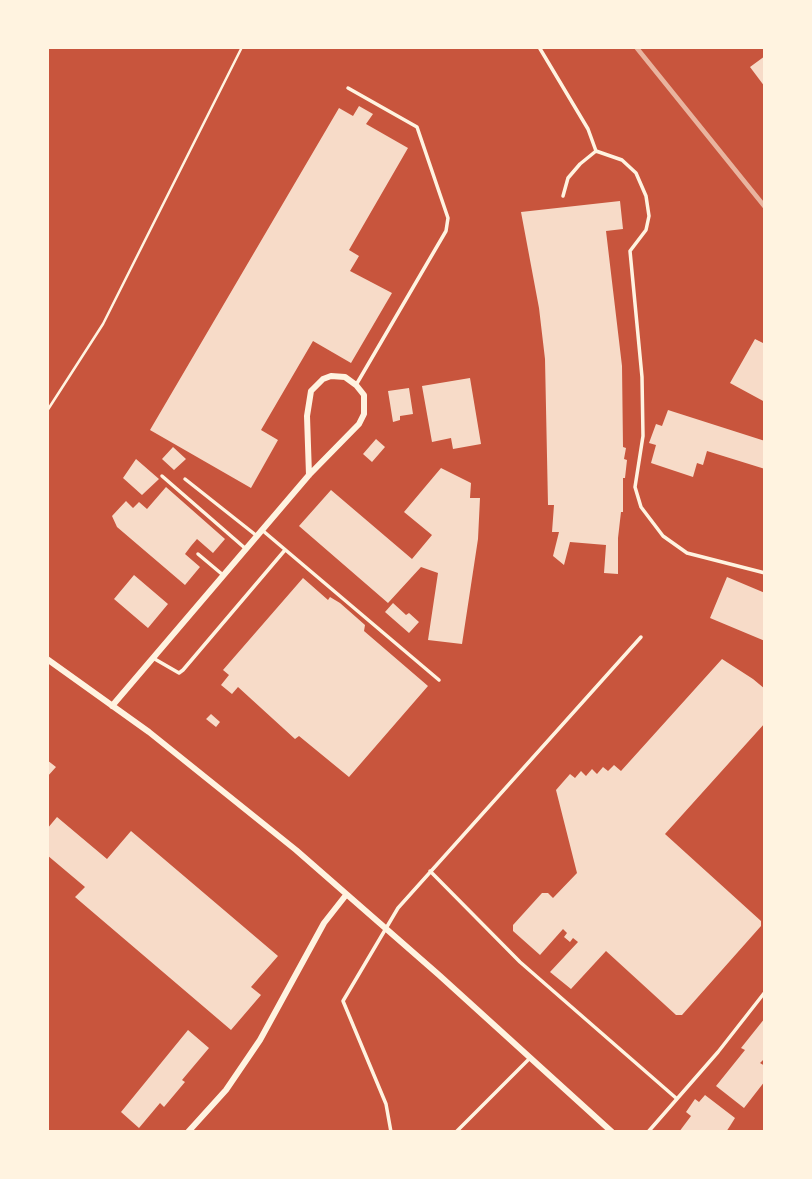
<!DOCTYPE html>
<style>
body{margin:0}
#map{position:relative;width:812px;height:1179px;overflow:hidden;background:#c8553d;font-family:"Work Sans",sans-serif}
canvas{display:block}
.frame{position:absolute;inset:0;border:49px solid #fff3e0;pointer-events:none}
</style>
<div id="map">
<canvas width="812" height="1179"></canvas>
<div class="frame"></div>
</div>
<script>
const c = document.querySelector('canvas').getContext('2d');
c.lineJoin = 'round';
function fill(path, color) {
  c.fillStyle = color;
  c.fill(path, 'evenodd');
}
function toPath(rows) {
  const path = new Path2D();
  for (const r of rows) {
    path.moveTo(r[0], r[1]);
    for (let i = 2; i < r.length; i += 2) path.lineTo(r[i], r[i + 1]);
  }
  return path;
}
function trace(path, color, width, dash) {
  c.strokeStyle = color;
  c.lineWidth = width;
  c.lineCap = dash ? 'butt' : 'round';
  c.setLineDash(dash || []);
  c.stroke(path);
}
fill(toPath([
 [765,56,765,87,750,67],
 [359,106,373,114,366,124,408,148,349,250,359,256,350,271,392,293,351,363,313,341,261,430,278,440,251,488,150,430,339,108,353,116],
 [620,201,623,229,606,231,622,366,623,447,626,448,624,459,627,460,625,478,623,478,623,512,621,512,618,538,618,574,604,573,606,545,570,542,564,565,553,556,559,532,552,532,554,505,548,505,545,359,539,308,521,212],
 [755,339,765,344,765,402,730,383],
 [470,378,481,444,453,449,451,438,432,442,422,386],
 [409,388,413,414,400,416,400,420,393,422,388,391],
 [668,410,765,441,765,469,707,451,703,465,697,463,693,477,651,463,656,445,649,443,656,424,662,426],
 [376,439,385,447,372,462,363,454],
 [173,447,186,459,174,470,162,459],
 [136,459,159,479,142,495,123,478],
 [441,468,471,483,470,498,480,498,478,539,462,644,428,640,438,573,421,567,388,603,299,526,331,490,412,559,432,535,404,512],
 [166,487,225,539,213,553,197,539,191,546,185,554,200,567,185,585,117,527,112,516,126,501,133,508,139,502,147,509],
 [134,575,168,604,148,628,114,599],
 [727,577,765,593,765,641,710,618],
 [303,578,328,600,330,597,340,603,365,625,364,631,428,686,349,777,299,736,295,739,238,687,232,694,221,685,229,675,223,670],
 [393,603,406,615,409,613,419,622,409,633,385,612],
 [722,659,753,679,765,689,765,723,665,834,761,921,761,926,682,1015,676,1015,606,951,571,989,550,972,578,942,573,938,570,942,564,937,567,933,563,929,540,955,513,931,513,925,542,893,548,893,553,898,577,873,556,790,570,774,575,778,581,771,586,776,592,769,597,774,603,767,608,771,614,765,621,771],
 [211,714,220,722,216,727,206,719],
 [47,760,56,767,47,777],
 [57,817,107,859,131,831,278,956,251,987,261,995,231,1030,75,897,85,887,47,855,47,829],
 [765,1018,765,1058,760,1063,765,1066,765,1081,744,1108,716,1086,745,1050,741,1048],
 [188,1030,209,1048,182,1080,185,1082,164,1107,160,1103,139,1128,121,1112],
 [705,1095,735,1118,730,1126,726,1132,679,1132,691,1116,686,1112,695,1099,699,1102]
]), '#f7dbc8');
trace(toPath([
 [47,411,103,324,242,47]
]), '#fff3e0', 2.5);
trace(toPath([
 [539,47,588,129,596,151],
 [348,88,417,127,448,218,446,231,356,385],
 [563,196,568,178,580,164,596,151,622,160,636,173,646,196,649,216,646,230,630,251,642,377,643,436,635,487,641,507,663,536,687,553,765,573],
 [162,476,246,549],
 [185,479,257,536],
 [262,530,439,680],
 [198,554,223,575],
 [153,658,179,673,183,670,285,550],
 [430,871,520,962,676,1098],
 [391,1132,386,1104,343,1001,398,908,641,637],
 [456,1132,530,1058],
 [648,1132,718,1052,765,992]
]), '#fff3e0', 3.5);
trace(toPath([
 [47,659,149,732,296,850,439,975,612,1132],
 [112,706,309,475,359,424,364,414,364,395,356,385,345,377,331,376,323,379,311,391,307,416,309,475],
 [188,1132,226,1090,260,1040,324,923,346,895]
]), '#fff3e0', 6);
trace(toPath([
 [636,47,765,207]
]), '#e9b49f', 4.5);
</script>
